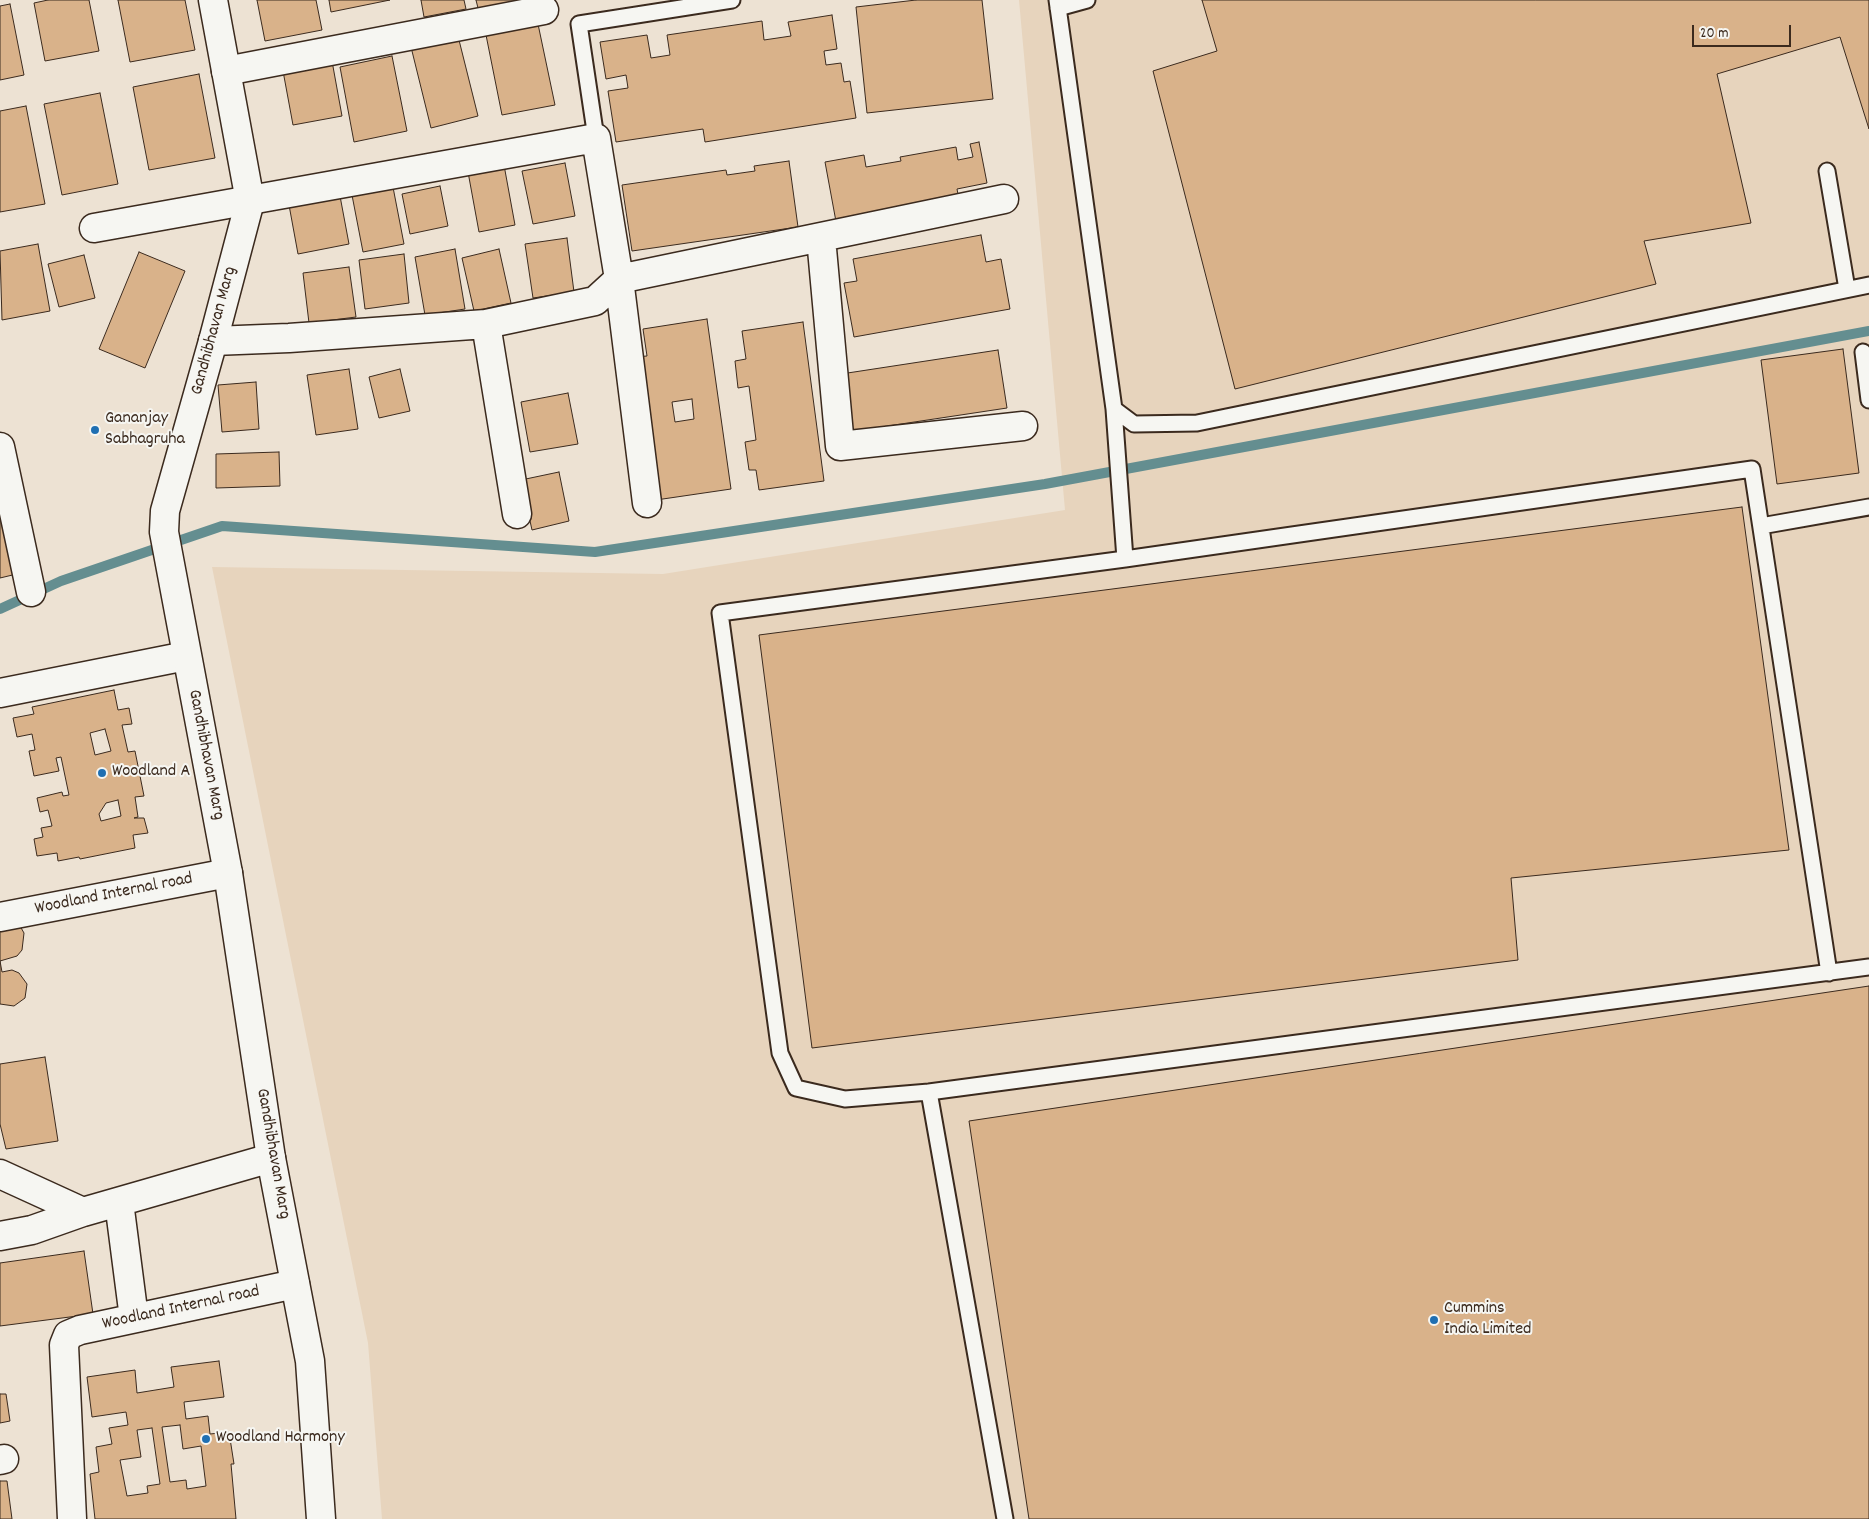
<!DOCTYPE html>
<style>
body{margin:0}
#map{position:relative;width:1869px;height:1519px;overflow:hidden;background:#ede2d3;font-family:Dekko,sans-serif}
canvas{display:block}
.scale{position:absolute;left:1692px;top:25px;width:99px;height:22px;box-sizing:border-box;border:2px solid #3b2a1e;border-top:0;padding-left:6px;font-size:15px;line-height:18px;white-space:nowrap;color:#3b2a1e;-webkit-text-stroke:4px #f6f6f2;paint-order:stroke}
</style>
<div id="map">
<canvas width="1869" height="1519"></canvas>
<div class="scale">20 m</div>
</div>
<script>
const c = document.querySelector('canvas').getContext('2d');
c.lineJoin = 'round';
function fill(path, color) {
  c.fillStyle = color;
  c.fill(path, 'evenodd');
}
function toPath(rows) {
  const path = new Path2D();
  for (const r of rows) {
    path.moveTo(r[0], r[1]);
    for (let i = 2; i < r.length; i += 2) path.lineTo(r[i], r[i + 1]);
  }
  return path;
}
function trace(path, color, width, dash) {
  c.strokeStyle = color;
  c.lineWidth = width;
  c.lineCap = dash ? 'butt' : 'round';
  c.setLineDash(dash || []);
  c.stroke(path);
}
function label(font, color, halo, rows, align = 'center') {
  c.font = font + ' Dekko,sans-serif';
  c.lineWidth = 4;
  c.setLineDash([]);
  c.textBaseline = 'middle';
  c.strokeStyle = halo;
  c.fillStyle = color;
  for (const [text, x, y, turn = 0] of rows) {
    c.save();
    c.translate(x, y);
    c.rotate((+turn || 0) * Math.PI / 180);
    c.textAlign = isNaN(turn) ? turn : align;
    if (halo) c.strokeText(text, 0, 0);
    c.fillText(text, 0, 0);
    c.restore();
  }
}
fill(toPath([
 [1019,0,1869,0,1869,1519,382,1519,368,1343,212,567,663,574,1065,510]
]), '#e7d4bd');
trace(toPath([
 [0,609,61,581,222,526,595,552,1045,484,1869,331]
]), '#648e90', 10);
const building = toPath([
 [48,0,89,0,99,51,45,61,34,3,48,0],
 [118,0,185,0,195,50,130,62,118,0],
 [257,0,316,0,322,30,265,41,257,0],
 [329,0,390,0,331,12,329,0],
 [421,0,464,0,466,9,424,17,421,0],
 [476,0,531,0,479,12,476,0],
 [916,0,982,0,993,99,867,113,856,7,916,0],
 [1202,0,1869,0,1869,129,1840,37,1717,74,1751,223,1644,241,1656,284,1235,389,1153,71,1217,51,1202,0],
 [10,4,24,75,0,80,0,6,10,4],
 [832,15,837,49,824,51,826,65,841,63,844,82,850,81,856,118,705,142,703,129,616,142,608,91,628,88,626,75,606,79,600,42,647,35,651,58,670,55,667,35,762,21,764,40,791,36,788,22,832,15],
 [538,24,555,105,502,115,486,35,538,24],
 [458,36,478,116,431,128,411,47,458,36],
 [392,56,407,131,354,142,340,67,392,56],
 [332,61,342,116,293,125,283,71,332,61],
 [199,74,215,158,149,170,133,87,199,74],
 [100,93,118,184,62,195,44,104,100,93],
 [26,106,45,204,0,212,0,111,26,106],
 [979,142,987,183,957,189,960,205,837,227,825,162,864,155,866,167,901,161,900,157,956,147,958,160,973,157,970,144,979,142],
 [789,161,798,227,632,251,622,185,726,170,727,175,755,171,754,166,789,161],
 [565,163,575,216,533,224,522,171,565,163],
 [504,165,515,225,479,232,468,172,504,165],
 [392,182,404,244,363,252,351,190,392,182],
 [440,186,448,226,410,234,402,194,440,186],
 [340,196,349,244,298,254,289,205,340,196],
 [981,235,986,262,1001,259,1010,309,854,337,844,283,857,281,853,259,981,235],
 [567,238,574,292,533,298,525,244,567,238],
 [38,244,50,311,2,320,0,251,38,244],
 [455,249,465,309,425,315,415,257,455,249],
 [499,249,511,303,474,311,462,258,499,249],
 [139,252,185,271,145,368,99,349,139,252],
 [404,254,409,303,365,309,359,260,404,254],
 [84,255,95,298,59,307,48,264,84,255],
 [349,267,356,317,309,323,303,273,349,267],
 [707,319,731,489,656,500,635,357,647,356,643,329,707,319],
 [692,399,694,419,675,422,672,402,692,399],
 [803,322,824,481,759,490,756,470,749,470,745,442,756,440,749,386,738,388,735,361,746,359,742,331,803,322],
 [1843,349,1859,473,1777,484,1761,360,1843,349],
 [998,350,1007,408,848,432,841,374,998,350],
 [349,369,358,429,316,435,307,375,349,369],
 [400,369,410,411,379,418,369,377,400,369],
 [256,382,259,429,222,432,218,385,256,382],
 [568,393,578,444,530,452,521,402,568,393],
 [279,452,280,486,216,488,216,454,279,452],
 [559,472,569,521,532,530,521,480,559,472],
 [0,500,25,572,0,578,0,500],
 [1742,507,1789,850,1511,878,1518,960,812,1048,759,635,1742,507],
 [114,690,118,710,129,708,132,724,122,725,128,752,135,751,144,796,135,797,138,817,134,818,144,818,148,833,133,835,135,848,80,859,79,857,58,861,57,853,37,856,34,839,43,837,41,828,52,826,48,810,40,812,37,798,62,792,63,796,69,795,61,757,56,758,59,771,34,776,29,751,35,750,32,734,17,737,13,718,34,714,32,707,114,690],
 [105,729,111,751,95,755,90,733,105,729],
 [118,800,121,816,101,821,99,814,106,803,118,800],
 [0,918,20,926,24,933,22,950,17,956,0,961,2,972,12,970,19,973,27,984,25,998,14,1006,0,1004,0,918],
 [1869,986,1869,1519,1029,1519,969,1121,1869,986],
 [45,1057,58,1141,6,1149,0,1124,0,1064,45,1057],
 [84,1251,93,1314,0,1326,0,1263,84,1251],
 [219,1361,224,1397,184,1402,186,1419,208,1416,210,1434,229,1432,234,1464,231,1464,236,1519,95,1519,90,1474,99,1472,96,1447,112,1444,109,1428,128,1425,126,1412,92,1417,87,1377,135,1370,137,1393,174,1387,171,1367,219,1361],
 [180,1425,183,1449,201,1446,206,1486,187,1489,186,1480,170,1482,162,1427,180,1425],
 [152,1428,160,1484,147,1486,148,1493,127,1496,120,1460,141,1457,137,1430,152,1428],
 [0,1394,6,1394,10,1421,0,1423,0,1394],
 [0,1481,7,1481,12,1519,0,1519,0,1481]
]);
fill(building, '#d9b28a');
trace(building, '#3b2a1e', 1);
const service = toPath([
 [1057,0,1114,409,1134,424,1197,423,1869,285],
 [1058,8,1087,0],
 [596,138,579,24,732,0],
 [1827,171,1847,289],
 [1863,352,1869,400],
 [1114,409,1125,559,720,613,780,1053,796,1088,845,1099,929,1092,1869,967],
 [1761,526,1869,507],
 [1125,559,1752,469,1829,973],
 [929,1092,1005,1519]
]);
const minor = toPath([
 [226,71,544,10],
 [94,228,596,138,619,279,647,503],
 [821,238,840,446,1023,426],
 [486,324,517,514],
 [213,341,289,338,486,324,595,301,619,279,1004,199],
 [0,447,31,592],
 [0,693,186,656],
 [0,917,228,873],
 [0,1174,83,1212],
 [119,1202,134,1318],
 [0,1236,32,1230,83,1212,271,1158],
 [0,1460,4,1459],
 [72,1519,64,1345,68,1335,80,1330,295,1284]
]);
const tertiary = toPath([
 [213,0,250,201,213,341,165,511,164,532,228,873,271,1158,310,1361,321,1519]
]);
trace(service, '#3b2a1e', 19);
trace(minor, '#3b2a1e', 31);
trace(tertiary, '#3b2a1e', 31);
trace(service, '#f6f6f2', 15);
trace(minor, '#f6f6f2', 28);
trace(tertiary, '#f6f6f2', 28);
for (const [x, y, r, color] of [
 [95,430,5,"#1f6fb2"],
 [102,773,5,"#1f6fb2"],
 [1434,1320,5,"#1f6fb2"],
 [206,1439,5,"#1f6fb2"]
]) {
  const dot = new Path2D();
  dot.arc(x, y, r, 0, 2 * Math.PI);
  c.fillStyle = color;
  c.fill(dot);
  trace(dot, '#f6f6f2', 2);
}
label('18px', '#3b2a1e', '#f6f6f2', [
 ["Gandhibhavan Marg",215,331,-75],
 ["Gandhibhavan Marg",205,755,79],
 ["Woodland Internal road",114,895,-11],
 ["Gandhibhavan Marg",272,1154,80],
 ["Woodland Internal road",181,1309,-12]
]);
label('18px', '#3b2a1e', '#f6f6f2', [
 ["Gananjay",105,420],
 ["Sabhagruha",105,441],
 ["Woodland A",112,773],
 ["Cummins",1444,1310],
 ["India Limited",1444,1331],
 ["Woodland Harmony",216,1439]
], 'left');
</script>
